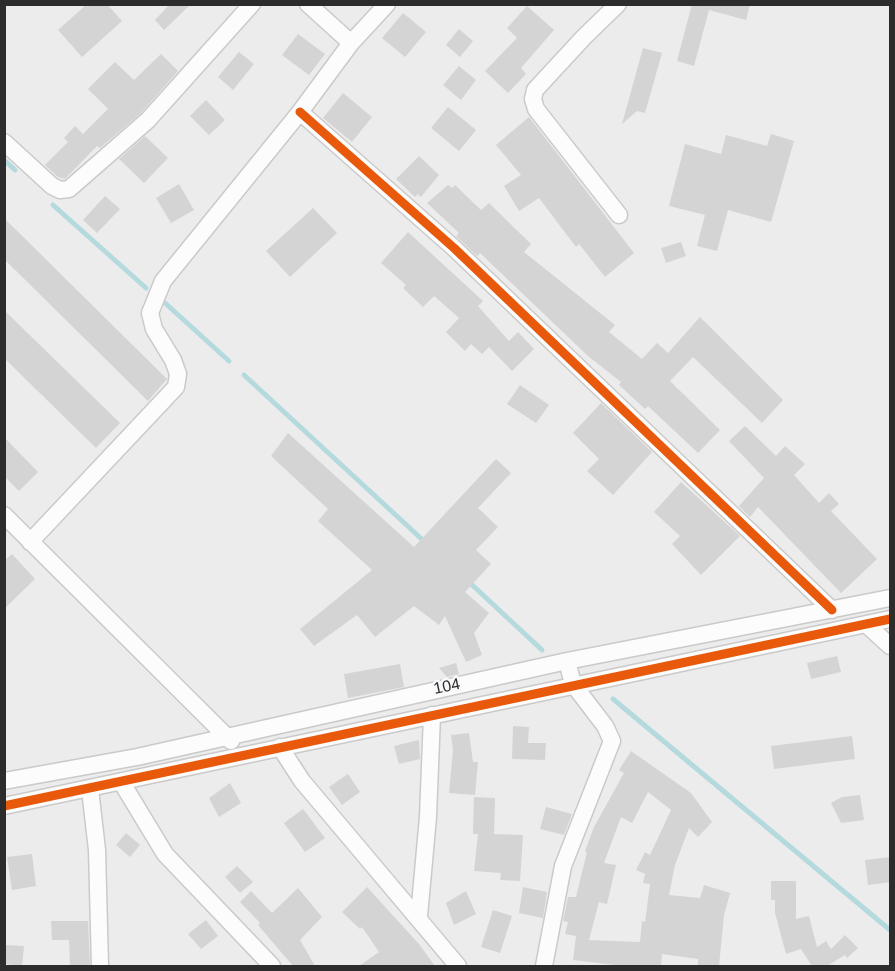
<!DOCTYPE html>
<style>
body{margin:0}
#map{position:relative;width:895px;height:971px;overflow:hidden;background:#ececec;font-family:Helvetica,sans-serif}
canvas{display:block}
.frame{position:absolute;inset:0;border:6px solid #2c2c2c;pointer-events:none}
</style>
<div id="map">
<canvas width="895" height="971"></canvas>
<div class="frame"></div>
</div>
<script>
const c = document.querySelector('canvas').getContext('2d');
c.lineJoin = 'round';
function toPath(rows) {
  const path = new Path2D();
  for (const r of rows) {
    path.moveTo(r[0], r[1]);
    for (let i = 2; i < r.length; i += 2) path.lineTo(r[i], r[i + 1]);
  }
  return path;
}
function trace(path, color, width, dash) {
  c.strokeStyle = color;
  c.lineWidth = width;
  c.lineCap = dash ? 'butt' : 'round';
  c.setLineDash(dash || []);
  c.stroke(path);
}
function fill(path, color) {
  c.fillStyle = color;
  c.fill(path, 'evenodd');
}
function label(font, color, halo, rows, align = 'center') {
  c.font = font + ' Helvetica,sans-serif';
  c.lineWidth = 5;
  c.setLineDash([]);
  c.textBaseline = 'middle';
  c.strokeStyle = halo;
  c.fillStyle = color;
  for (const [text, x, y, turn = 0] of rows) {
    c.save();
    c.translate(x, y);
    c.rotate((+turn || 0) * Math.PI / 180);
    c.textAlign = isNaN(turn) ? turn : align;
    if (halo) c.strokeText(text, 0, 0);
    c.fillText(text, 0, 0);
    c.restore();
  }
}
trace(toPath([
 [4,160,15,170],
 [53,205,146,288],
 [165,303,229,361],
 [244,375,426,543],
 [469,582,542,650],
 [613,699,890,930]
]), '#b5dade', 5);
fill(toPath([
 [87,4,107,4,122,21,82,57,58,30],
 [170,4,191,4,164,30,155,20],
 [692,4,750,4,746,20,709,10,694,66,677,61],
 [527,6,554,30,521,68,526,74,508,93,485,71,517,38,507,28],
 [403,13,426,32,405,57,382,38],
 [459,29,473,41,460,57,446,45],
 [298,34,325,54,309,75,282,55],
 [643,48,662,53,645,113,637,111,622,124],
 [239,52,254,64,233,90,218,77],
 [161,54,178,71,141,113,100,148,97,146,65,179,58,177,45,165,68,142,64,138,75,126,83,134,108,109,88,89,115,62,134,80],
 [459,66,476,80,461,100,443,85],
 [343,93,372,117,352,142,323,118],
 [206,100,225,120,209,135,190,116],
 [448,107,476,130,459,151,431,128],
 [529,117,634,253,605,277,579,244,576,247,539,198,519,211,504,186,521,175,496,145],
 [771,134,794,141,771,222,728,210,717,251,697,246,705,215,669,206,685,144,721,154,726,135,767,146],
 [145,136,168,158,144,183,119,159],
 [419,156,439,175,421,197,418,194,415,197,396,179],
 [179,184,194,210,171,223,156,198],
 [448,185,452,188,455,185,481,210,489,203,531,244,524,252,615,325,609,332,642,359,657,343,668,353,700,317,783,400,762,423,693,357,670,381,720,430,698,453,648,406,645,409,619,385,621,382,588,356,480,253,477,256,456,236,459,233,427,203],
 [105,196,120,209,97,233,83,220],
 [313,208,337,233,290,277,266,251],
 [4,218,167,379,148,401,4,259],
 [408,232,483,301,478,306,509,341,518,332,534,349,512,371,489,347,482,354,471,344,465,351,446,332,459,318,434,296,423,307,403,288,406,285,381,263],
 [681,242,686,256,666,263,661,248],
 [4,310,120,423,96,448,4,358],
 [520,385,549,405,536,423,507,404],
 [601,403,652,452,613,495,587,471,599,459,573,433],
 [745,426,776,456,785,446,805,464,794,475,819,503,829,493,839,504,831,511,877,559,841,593,758,507,750,517,739,506,764,478,729,441],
 [288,433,414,547,496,459,511,473,478,508,498,527,476,550,491,564,465,592,489,613,474,633,482,655,466,662,445,616,439,625,414,606,375,637,357,615,314,646,300,629,372,570,318,521,328,509,271,456],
 [4,437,38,472,19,491,4,476],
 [681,482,740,536,701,575,672,544,680,536,654,512],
 [12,554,35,579,4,609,4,561],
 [837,656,841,672,811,679,807,663],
 [456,663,459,674,447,677,439,668],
 [400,664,404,687,348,698,344,674],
 [513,726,529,727,528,743,546,743,545,760,512,759],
 [469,733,473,762,478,762,475,795,449,793,453,750,451,735],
 [852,736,855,759,774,769,771,746],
 [419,740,420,759,399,764,394,746],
 [631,751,691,793,712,822,698,837,689,828,675,865,669,895,700,898,704,885,730,893,724,915,719,966,698,966,698,959,662,954,661,966,623,966,573,960,576,936,565,934,568,922,563,921,568,897,576,897,587,852,585,851,594,827,624,773,619,770],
 [648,792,671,810,650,855,645,852,636,870,645,874,643,883,650,884,645,922,642,921,640,942,589,940,599,902,607,904,616,865,604,863,621,817,632,823],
 [348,774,360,792,342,805,329,787],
 [230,783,241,803,219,817,209,798],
 [860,795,864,820,841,823,831,803,842,797],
 [474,797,495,798,494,834,523,835,520,881,500,880,501,873,474,871,478,834,473,834],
 [546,807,572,814,564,835,540,829],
 [303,809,325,838,305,852,284,823],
 [126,833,140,845,130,857,116,845],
 [32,854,36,886,12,890,7,857],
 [891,857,891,882,868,885,865,860],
 [237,866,253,882,240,893,225,877],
 [771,881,796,881,796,919,809,916,817,947,826,941,831,949,845,935,858,948,847,958,845,955,827,966,812,966,801,949,786,954,775,913,775,900,771,900],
 [367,887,419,944,435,966,359,966,379,952,362,927,360,929,342,912],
 [523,887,547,892,543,918,519,913],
 [298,888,322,917,300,940,315,966,293,966,258,925,260,923,240,902,251,891,272,913],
 [466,891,476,914,454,925,446,903],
 [493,910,512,916,500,953,481,947],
 [206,920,218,936,201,949,188,934],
 [51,921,88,921,90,966,70,966,69,940,52,940],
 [4,945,24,946,22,966,4,964]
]), '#d4d4d4');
const minor = toPath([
 [308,4,351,43],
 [618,4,584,37,535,90,533,99,536,109,619,215],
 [300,112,454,248,832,610],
 [4,142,52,186,60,190,69,189,148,120,252,4],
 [4,515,231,741],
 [30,542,176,387,178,374,173,360,154,329,150,313,163,281,300,112,351,43,387,4],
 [866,624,890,646],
 [280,747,302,781,458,966],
 [4,781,137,757,567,661,890,598],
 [122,783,165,854,272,966],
 [90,789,97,850,100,966],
 [4,806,890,619],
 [419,916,428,817,432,715],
 [544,966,563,866,612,741,605,726,573,684,567,661]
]);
trace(minor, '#cacaca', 19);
trace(minor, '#fcfcfc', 16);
trace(toPath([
 [300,112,454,248,832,610],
 [4,806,890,619]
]), '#e8590c', 9);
label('16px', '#2c2c2c', '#f8f9fa', [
 ["104",447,687,-12]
]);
</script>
